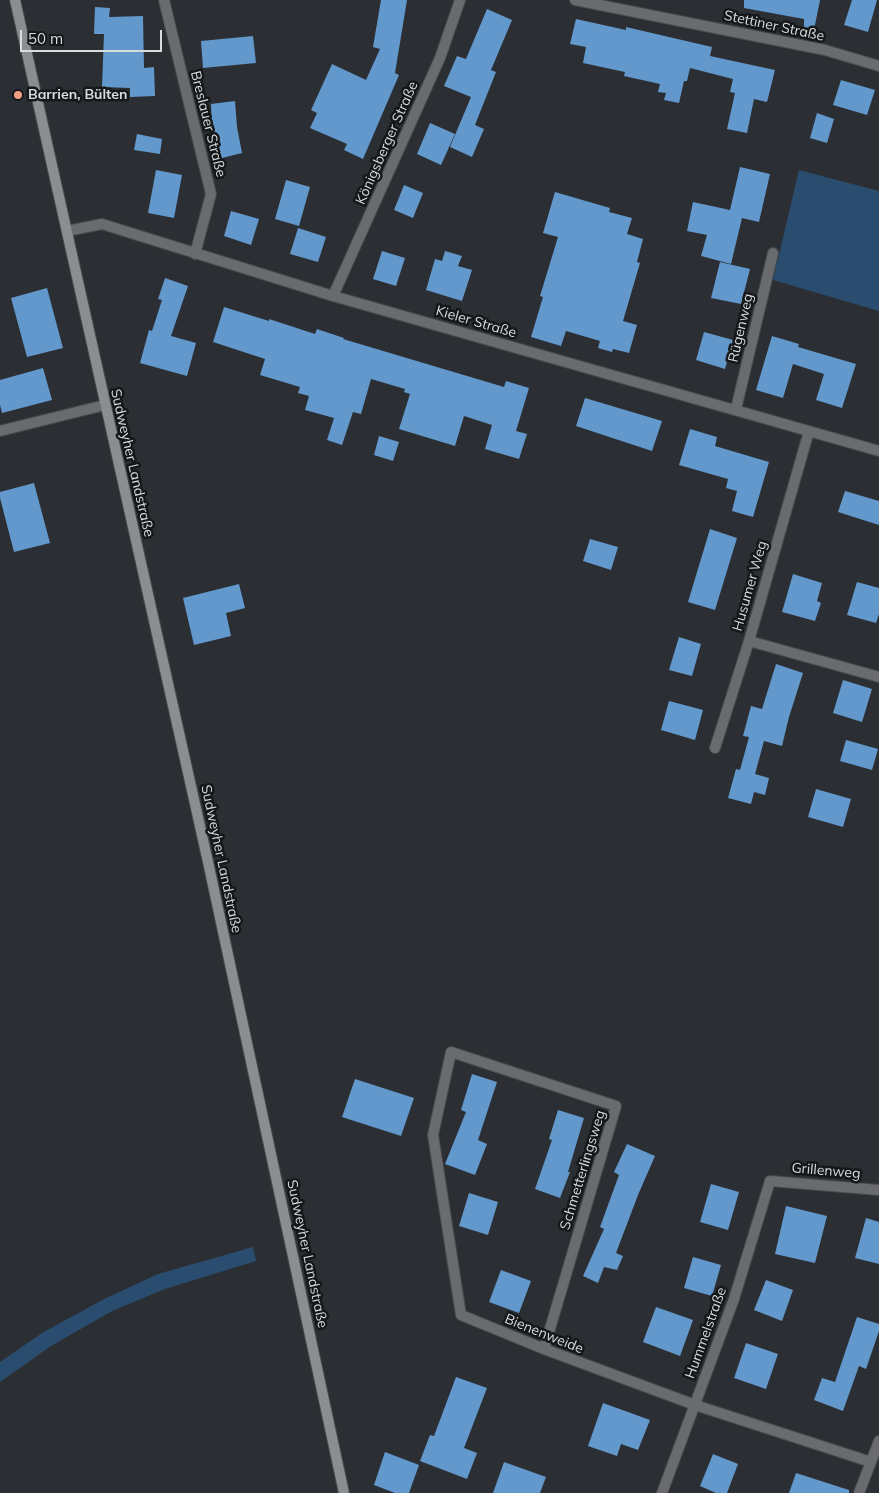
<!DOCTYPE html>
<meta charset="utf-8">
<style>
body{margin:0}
#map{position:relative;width:879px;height:1493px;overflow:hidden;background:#2b2f33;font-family:Mulish,sans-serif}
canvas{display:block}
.scale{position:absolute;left:20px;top:30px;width:142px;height:22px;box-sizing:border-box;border:2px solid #d9dbde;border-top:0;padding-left:6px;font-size:15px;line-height:18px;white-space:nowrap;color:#d9dbde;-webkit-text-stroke:4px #151719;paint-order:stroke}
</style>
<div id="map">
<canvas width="879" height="1493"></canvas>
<div class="scale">50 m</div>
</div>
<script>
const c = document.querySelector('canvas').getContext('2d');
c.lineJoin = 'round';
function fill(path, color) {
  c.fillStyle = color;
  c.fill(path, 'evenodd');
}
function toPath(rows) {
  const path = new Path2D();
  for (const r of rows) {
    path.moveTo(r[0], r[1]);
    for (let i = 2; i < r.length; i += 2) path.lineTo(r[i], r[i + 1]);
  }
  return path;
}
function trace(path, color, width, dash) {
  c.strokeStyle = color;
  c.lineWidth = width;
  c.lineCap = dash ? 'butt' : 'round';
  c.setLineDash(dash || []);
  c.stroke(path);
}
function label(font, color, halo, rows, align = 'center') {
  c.font = font + ' Mulish,sans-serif';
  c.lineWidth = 5;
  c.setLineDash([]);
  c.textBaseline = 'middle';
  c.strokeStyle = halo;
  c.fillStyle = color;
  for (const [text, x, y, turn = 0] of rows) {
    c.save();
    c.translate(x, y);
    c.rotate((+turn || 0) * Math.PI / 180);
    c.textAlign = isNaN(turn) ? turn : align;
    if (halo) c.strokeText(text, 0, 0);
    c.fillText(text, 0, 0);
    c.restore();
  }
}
fill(toPath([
 [799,170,879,191,879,311,773,280],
 [253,1247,256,1261,165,1289,112,1311,51,1346,0,1382,0,1362,42,1333,104,1299,158,1274]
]), '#2a4d6f');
fill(toPath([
 [381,0,407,0,395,73,399,75,363,159,344,150,347,144,310,128,317,113,311,110,332,64,366,80,380,49,373,47],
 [744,0,820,0,812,40,804,39,804,19,744,8],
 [852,0,877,0,868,32,844,25],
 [95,7,110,8,109,17,143,16,144,68,154,67,155,96,130,97,130,88,102,87,104,34,94,34],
 [487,9,512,20,491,70,496,72,475,125,484,129,472,157,450,147,471,97,444,86,457,56,466,59],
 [576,19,626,30,626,27,712,47,710,56,775,70,767,102,754,99,747,133,727,129,735,93,730,92,733,79,690,68,687,81,684,81,679,103,664,100,666,93,658,92,660,84,624,76,625,72,583,63,586,47,570,44],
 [253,36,256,63,203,68,201,41],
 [841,80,875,90,867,115,833,105],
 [235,101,237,127,242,153,218,159,212,130,211,104],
 [817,113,834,119,827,143,810,138],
 [430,123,455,134,441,165,417,154],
 [137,134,162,139,160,154,134,150],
 [740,167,770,174,759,222,742,218,731,264,701,256,707,235,687,231,693,202,730,210],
 [156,170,182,175,174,218,148,213],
 [286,180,310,187,299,226,275,219],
 [404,185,423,193,413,218,394,210],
 [555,192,610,208,609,212,632,218,627,234,643,239,637,262,640,263,623,321,637,325,629,353,613,349,612,352,598,348,600,341,566,331,561,346,531,337,543,297,540,296,558,237,543,233],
 [231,211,259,219,251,245,224,236],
 [298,228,326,237,318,262,290,254],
 [382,251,405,258,396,286,373,279],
 [445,251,462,256,458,266,472,270,462,301,426,290,435,259,442,261],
 [720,262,750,269,741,304,711,298],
 [165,278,188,286,171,336,196,343,187,376,140,363,149,330,152,331,162,300,158,299],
 [47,288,63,348,27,357,11,298],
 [224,307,269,321,269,319,315,334,317,329,344,338,343,339,504,387,506,381,529,388,516,431,527,434,519,459,485,449,492,425,464,416,455,446,399,429,410,394,404,392,405,389,371,379,361,414,353,412,342,445,327,440,334,418,305,410,309,396,298,393,300,387,260,375,265,359,213,342],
 [704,332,733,340,725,369,696,360],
 [772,336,799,344,798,347,856,364,842,408,816,400,824,374,793,364,783,398,756,390],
 [43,368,52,400,2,413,0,405,0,380],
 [585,398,662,421,652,451,576,426],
 [690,429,717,437,715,446,769,462,753,517,732,511,737,491,726,488,728,479,679,465],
 [379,436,399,442,393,461,374,455],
 [34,483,50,543,14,552,0,498,0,492],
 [845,491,879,501,879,525,838,512],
 [710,529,737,538,715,610,688,602],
 [590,539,618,547,611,570,583,561],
 [793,574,822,583,817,601,821,603,815,621,782,612],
 [857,582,879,588,879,614,876,623,847,615],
 [239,584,245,608,226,613,231,636,194,645,183,598],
 [679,637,701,644,692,676,669,670],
 [776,664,803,673,789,717,782,746,764,741,755,774,769,778,765,795,754,792,751,804,728,798,736,769,740,770,749,737,743,736,751,706,762,709],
 [843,680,872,689,862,722,833,713],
 [669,701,703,710,695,740,661,730],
 [846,740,878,749,872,770,840,761],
 [816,789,851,799,843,827,808,817],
 [472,1074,497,1082,478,1140,487,1144,475,1175,445,1164,466,1112,461,1110],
 [355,1079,414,1098,401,1136,342,1117],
 [558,1110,584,1118,568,1172,570,1172,560,1198,535,1189,552,1140,549,1139],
 [627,1144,655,1156,638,1195,616,1253,623,1256,617,1270,604,1267,598,1283,583,1276,604,1229,600,1227,619,1175,614,1172],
 [711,1184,739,1192,728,1230,700,1222],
 [469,1193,498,1202,488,1235,459,1226],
 [786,1206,827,1216,815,1263,775,1254],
 [866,1218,879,1222,879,1264,855,1258],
 [693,1257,721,1265,712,1296,684,1288],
 [501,1270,531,1281,519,1313,489,1302],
 [766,1280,793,1290,782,1321,754,1310],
 [656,1307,693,1320,680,1356,643,1342],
 [857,1317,879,1324,879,1331,866,1369,859,1366,843,1411,814,1400,822,1378,835,1382],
 [746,1343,778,1354,766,1389,734,1378],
 [456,1377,487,1388,464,1448,477,1453,467,1479,420,1461,430,1435,434,1436],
 [603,1403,650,1420,638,1450,621,1444,617,1456,588,1446],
 [385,1452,419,1465,409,1493,395,1493,374,1485],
 [713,1454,738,1464,727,1493,716,1493,700,1486],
 [504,1462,546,1477,540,1493,493,1493],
 [796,1473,849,1490,849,1493,789,1493]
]), '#6398cd');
const minor = toPath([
 [164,0,211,194,195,254],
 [575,0,825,50,879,66],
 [67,231,102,224,333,296,879,451],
 [333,296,440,58,460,0],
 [736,409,773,253],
 [0,431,105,405],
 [749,641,879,677],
 [715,748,749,641,809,431],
 [544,1349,616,1106,451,1052,433,1135,461,1315,544,1349,695,1405,871,1462],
 [662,1493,734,1299,770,1181,879,1190],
 [859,1493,879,1441]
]);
const secondary = toPath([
 [15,0,208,862,344,1493]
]);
trace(minor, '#474b4e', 12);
trace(secondary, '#474b4e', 12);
trace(minor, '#696b6e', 10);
trace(secondary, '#8a8e91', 10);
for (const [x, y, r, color] of [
 [18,95,5,"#f39f83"]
]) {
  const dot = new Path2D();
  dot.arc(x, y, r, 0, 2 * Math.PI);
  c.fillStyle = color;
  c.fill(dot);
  trace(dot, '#151719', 2);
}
label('14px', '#d9dbde', '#151719', [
 ["Stettiner Straße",774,26,12],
 ["Breslauer Straße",208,124,76],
 ["Königsberger Straße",387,143,-66],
 ["Kieler Straße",476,322,16],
 ["Rügenweg",741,328,-77],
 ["Sudweyher Landstraße",132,463,77],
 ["Husumer Weg",750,586,-74],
 ["Sudweyher Landstraße",221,859,78],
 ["Schmetterlingsweg",583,1170,-73],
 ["Grillenweg",826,1171,5],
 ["Sudweyher Landstraße",307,1254,78],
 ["Hummelstraße",706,1333,-70],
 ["Bienenweide",544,1334,22]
]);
label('bold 14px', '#d9dbde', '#151719', [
 ["Barrien, Bülten",28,95]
], 'left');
</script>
